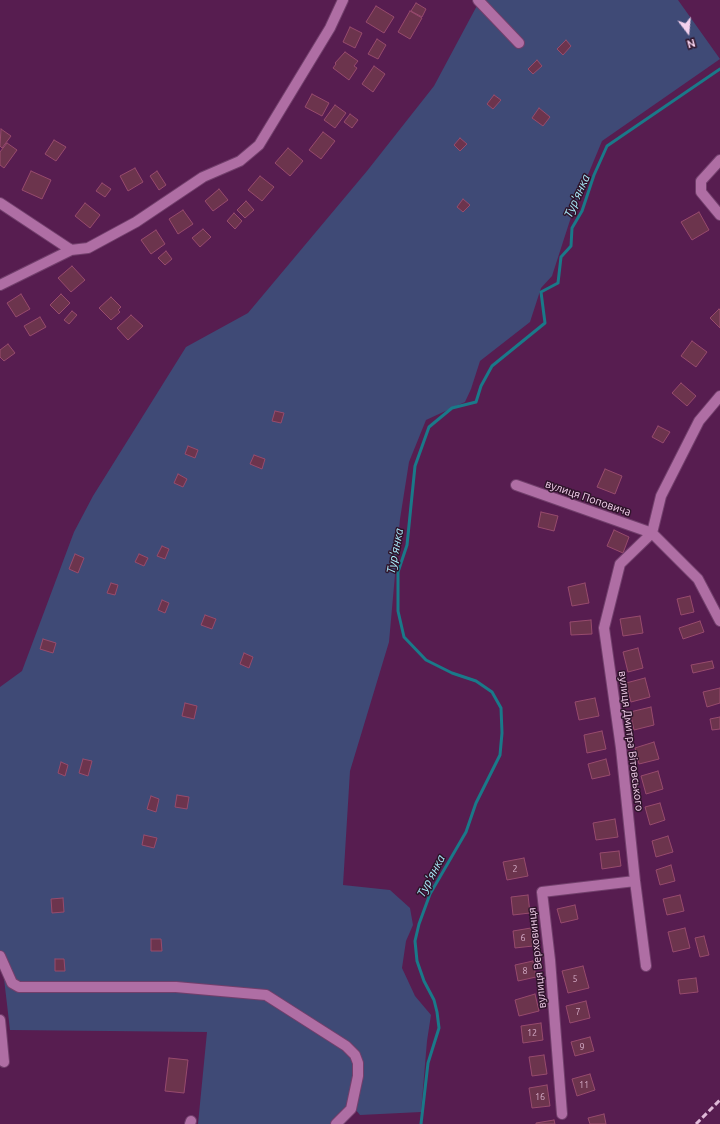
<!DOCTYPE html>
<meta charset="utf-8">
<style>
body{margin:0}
#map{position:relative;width:720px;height:1124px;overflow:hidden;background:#571d50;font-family:Ubuntu,sans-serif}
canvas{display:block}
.north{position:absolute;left:668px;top:12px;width:40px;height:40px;-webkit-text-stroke:3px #2e142a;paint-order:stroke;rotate:164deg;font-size:11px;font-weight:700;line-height:16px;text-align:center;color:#f4d1ed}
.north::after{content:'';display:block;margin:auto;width:14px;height:18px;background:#f4d1ed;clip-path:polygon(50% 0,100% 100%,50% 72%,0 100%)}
</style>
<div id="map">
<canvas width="720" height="1124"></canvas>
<div class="north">N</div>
</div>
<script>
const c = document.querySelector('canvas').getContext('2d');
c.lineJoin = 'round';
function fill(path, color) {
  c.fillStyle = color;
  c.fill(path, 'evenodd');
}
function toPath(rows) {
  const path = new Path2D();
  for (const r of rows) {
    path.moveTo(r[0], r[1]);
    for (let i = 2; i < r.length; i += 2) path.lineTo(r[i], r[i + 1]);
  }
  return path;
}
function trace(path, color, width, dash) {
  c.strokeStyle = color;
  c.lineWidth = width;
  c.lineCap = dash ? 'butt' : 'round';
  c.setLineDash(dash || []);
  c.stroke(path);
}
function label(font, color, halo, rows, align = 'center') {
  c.font = font + ' Ubuntu,sans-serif';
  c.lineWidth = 3;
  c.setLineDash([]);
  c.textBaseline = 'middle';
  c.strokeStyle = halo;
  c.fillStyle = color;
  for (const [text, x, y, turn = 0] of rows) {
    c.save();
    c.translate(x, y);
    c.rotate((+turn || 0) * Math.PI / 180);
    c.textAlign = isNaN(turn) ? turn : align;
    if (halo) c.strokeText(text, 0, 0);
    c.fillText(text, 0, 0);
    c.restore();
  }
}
fill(toPath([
 [480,0,678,0,720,59,602,141,573,211,552,276,541,288,530,322,480,361,471,389,465,402,426,420,409,462,400,519,389,642,350,771,343,885,390,890,410,908,413,925,406,941,402,968,415,996,431,1015,427,1041,421,1112,360,1115,355,1109,335,1124,198,1124,207,1032,10,1030,3,970,0,966,0,687,22,671,74,532,93,496,186,347,248,313,367,171,434,86]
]), '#3f4a76');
trace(toPath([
 [421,1124,428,1063,439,1028,437,1012,434,1000,424,981,417,961,415,941,419,924,430,894,466,832,476,803,500,755,502,733,501,708,492,692,476,681,452,673,426,660,404,637,398,611,398,572,407,545,415,466,429,427,452,408,476,402,481,386,492,366,545,323,541,292,558,283,561,257,571,246,572,228,582,211,594,175,607,146,720,69]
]), '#1a7989', 3);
const building = toPath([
 [416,3,426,9,422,17,411,11,416,3],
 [376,6,394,17,384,33,366,22,376,6],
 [410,11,422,18,410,39,398,32,410,11],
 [350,27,362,33,355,48,343,42,350,27],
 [377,39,386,45,378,59,368,54,377,39],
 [566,40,571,46,563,55,557,49,566,40],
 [345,52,358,61,354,66,357,68,349,80,333,68,336,64,335,63,345,52],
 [537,60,542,66,533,74,528,69,537,60],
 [374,66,385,74,373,92,362,84,374,66],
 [312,94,329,103,322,116,305,107,312,94],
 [494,95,501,100,493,109,487,104,494,95],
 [335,105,346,113,335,128,324,120,335,105],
 [539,108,550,117,543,126,532,118,539,108],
 [350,114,358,120,352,128,344,122,350,114],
 [1,129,11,136,2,148,0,146,1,129],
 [323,132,335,141,321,159,309,150,323,132],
 [460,138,467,144,460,151,454,145,460,138],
 [54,140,66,147,56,161,45,154,54,140],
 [7,143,17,150,4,168,0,165,0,152,7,143],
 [288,148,303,161,290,176,275,163,288,148],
 [135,168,143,182,128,191,120,176,135,168],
 [31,171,51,180,42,199,22,190,31,171],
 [157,171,166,185,159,190,150,176,157,171],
 [260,176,274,187,262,201,248,190,260,176],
 [102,183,111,189,105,197,96,191,102,183],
 [219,189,228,200,213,211,205,201,219,189],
 [463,199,470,205,463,212,457,207,463,199],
 [246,201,254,210,245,218,237,210,246,201],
 [85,203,100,215,90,228,75,216,85,203],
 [183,210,193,224,178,234,169,219,183,210],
 [699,212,709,230,692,240,681,222,699,212],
 [234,213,242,221,235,229,227,221,234,213],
 [203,229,211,237,200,247,192,238,203,229],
 [156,230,165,244,151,254,141,240,156,230],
 [166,251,172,259,165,265,158,258,166,251],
 [72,266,85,280,71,292,58,278,72,266],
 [21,294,30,309,16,317,7,303,21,294],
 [61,294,70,303,59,314,50,305,61,294],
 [111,297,121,307,118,310,120,312,111,320,99,308,111,297],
 [719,309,720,310,720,328,710,318,719,309],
 [72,311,77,315,69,324,64,320,72,311],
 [131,315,143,326,128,340,117,328,131,315],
 [40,317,46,327,30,336,24,326,40,317],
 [692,341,707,352,696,367,681,356,692,341],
 [8,344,15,353,4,361,0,357,0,350,8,344],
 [681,383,696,396,687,406,672,393,681,383],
 [275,411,284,413,281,423,272,421,275,411],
 [658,426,670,432,663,443,652,437,658,426],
 [188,446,198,450,195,458,185,454,188,446],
 [254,455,265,459,262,469,250,464,254,455],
 [605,469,622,476,615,494,597,487,605,469],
 [178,474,187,479,183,487,174,483,178,474],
 [541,512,558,516,554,531,538,527,541,512],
 [614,530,629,537,623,553,607,546,614,530],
 [162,546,169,549,165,559,157,556,162,546],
 [75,554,84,558,78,573,69,569,75,554],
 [139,554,148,558,144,566,135,562,139,554],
 [111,583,118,585,115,595,107,593,111,583],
 [585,583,589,603,572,606,568,587,585,583],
 [690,596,694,612,681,615,677,599,690,596],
 [162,600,169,603,165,613,158,610,162,600],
 [205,615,216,619,212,629,201,625,205,615],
 [640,616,643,633,623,636,620,619,640,616],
 [591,620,592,634,571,635,570,622,591,620],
 [700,621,704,632,683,639,679,628,700,621],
 [43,639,56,643,53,653,40,649,43,639],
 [638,648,643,668,628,672,623,652,638,648],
 [244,653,253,657,249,668,240,664,244,653],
 [712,661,714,668,693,673,691,665,712,661],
 [645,678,650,697,631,702,626,683,645,678],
 [720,688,720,703,707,707,703,692,720,688],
 [595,698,599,716,579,720,575,702,595,698],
 [185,703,197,706,194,719,182,716,185,703],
 [651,707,654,725,634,730,630,712,651,707],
 [720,717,720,729,712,730,710,719,720,717],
 [602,731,606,749,587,753,584,735,602,731],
 [654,742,659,759,639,764,635,748,654,742],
 [83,759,92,761,88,776,79,773,83,759],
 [606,759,610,775,592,779,588,764,606,759],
 [61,762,68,765,65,776,58,773,61,762],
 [658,771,663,789,646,794,641,776,658,771],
 [177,795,189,797,187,809,175,807,177,795],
 [151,796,159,799,156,812,147,809,151,796],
 [660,803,665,820,650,825,645,807,660,803],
 [615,819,618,837,596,840,593,823,615,819],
 [144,835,157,838,154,848,142,845,144,835],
 [668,836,673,852,656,857,652,841,668,836],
 [619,851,621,866,602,869,600,853,619,851],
 [524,858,528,876,507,880,503,862,524,858],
 [671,865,675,881,660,885,656,870,671,865],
 [528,895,530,913,513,915,511,897,528,895],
 [680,895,684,911,667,915,663,899,680,895],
 [63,898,64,912,52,913,51,899,63,898],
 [575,905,578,919,561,923,557,909,575,905],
 [531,928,533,946,515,948,513,931,531,928],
 [685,928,690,948,673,952,668,932,685,928],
 [704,936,709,955,700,957,695,938,704,936],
 [151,939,161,939,162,951,151,951,151,939],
 [55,959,64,959,65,971,55,971,55,959],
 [533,961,536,977,518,981,515,965,533,961],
 [583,966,589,988,568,993,562,971,583,966],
 [696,978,698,992,680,994,678,980,696,978],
 [535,994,539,1011,519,1016,515,1000,535,994],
 [586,1001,590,1018,570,1023,566,1006,586,1001],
 [541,1023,543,1040,523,1043,521,1026,541,1023],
 [590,1037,594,1051,575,1056,571,1042,590,1037],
 [544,1055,547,1074,532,1076,529,1057,544,1055],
 [169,1058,188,1060,184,1093,165,1091,169,1058],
 [590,1074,595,1090,577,1096,572,1079,590,1074],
 [547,1085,550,1106,532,1108,529,1088,547,1085],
 [604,1114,606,1124,590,1124,588,1118,604,1114],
 [554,1120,555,1124,536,1124,536,1123,554,1120]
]);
fill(building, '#6c344d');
trace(building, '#974b6d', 1);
const minor = toPath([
 [478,0,519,43],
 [720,160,701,181,701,192,720,215],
 [0,203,71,250],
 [0,285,71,250,88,248,136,222,203,177,240,161,259,145,330,28,343,0],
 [516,485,652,533,698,579,720,621],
 [652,533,661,496,699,421,720,396],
 [0,956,12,983,19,987,176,987,266,995,346,1046,355,1055,358,1063,358,1076,351,1109,336,1124],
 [646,966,635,881,621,748,604,628,620,564,652,533],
 [0,1020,4,1062],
 [562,1114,550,960,542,892,635,881],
 [190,1124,191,1121]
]);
trace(minor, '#723f6c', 12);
trace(minor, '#af6ea4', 10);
trace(toPath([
 [696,1124,720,1100]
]), '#dfb9d8', 3, [6, 3]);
label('9px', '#d2aac5', null, [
 ["2",515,869],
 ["6",523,938],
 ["8",525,971],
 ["5",575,979],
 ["7",578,1012],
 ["12",532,1033],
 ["9",582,1047],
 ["11",584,1085],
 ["16",540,1097]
]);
label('11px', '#f4d1ed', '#2e142a', [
 ["вулиця Поповича",588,498,19],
 ["вулиця Дмитра Вітовського",631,741,83],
 ["вулиця Верховинця",537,958,-96]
]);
label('italic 12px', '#aaedfc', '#2e142a', [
 ["Тур'янка",577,196,-66],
 ["Тур'янка",395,551,-79],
 ["Тур'янка",431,876,-62]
]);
</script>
